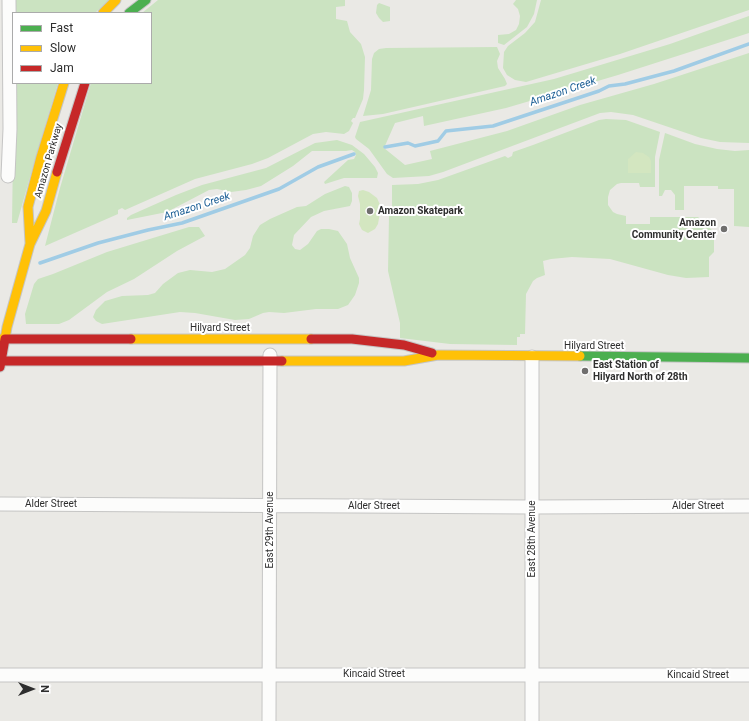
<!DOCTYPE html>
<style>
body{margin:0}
#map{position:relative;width:749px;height:721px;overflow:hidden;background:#eae9e5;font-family:Roboto,sans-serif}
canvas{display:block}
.legend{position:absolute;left:12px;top:12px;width:140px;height:72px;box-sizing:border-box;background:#fff;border:1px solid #ababab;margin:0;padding:5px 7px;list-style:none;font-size:12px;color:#2e2e2e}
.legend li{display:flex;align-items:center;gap:8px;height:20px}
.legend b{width:20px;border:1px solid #ababab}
.north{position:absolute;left:12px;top:669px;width:40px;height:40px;-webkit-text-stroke:3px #fff;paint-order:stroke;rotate:90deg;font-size:11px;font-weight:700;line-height:16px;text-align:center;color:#2e2e2e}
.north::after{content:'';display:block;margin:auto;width:14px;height:18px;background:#2e2e2e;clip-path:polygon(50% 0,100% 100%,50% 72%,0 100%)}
</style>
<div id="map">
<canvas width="749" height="721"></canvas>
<ul class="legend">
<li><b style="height:5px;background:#4caf50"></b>Fast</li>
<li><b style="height:5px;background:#ffc107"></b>Slow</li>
<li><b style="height:5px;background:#c62828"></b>Jam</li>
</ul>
<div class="north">N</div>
</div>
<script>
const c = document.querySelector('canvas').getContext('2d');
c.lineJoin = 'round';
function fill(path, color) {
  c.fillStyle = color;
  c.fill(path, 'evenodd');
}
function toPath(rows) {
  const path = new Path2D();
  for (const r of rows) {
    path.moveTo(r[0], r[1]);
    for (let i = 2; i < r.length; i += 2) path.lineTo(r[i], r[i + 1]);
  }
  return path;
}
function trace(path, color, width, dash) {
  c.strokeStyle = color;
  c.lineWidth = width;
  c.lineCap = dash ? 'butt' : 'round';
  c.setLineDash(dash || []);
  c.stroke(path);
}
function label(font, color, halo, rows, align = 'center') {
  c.font = font + ' Roboto,sans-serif';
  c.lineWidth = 4;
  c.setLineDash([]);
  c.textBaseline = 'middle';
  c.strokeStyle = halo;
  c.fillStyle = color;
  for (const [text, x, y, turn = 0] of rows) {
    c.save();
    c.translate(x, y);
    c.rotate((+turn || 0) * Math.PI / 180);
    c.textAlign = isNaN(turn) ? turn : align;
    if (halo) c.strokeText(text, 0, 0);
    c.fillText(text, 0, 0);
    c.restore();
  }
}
fill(toPath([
 [14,0,109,0,95,13,14,13],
 [158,0,345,0,345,6,336,7,336,19,347,21,350,32,361,44,365,57,364,90,363,99,355,118,353,118,351,121,353,123,349,131,344,134,326,132,313,134,268,158,252,164,195,179,125,210,122,208,118,210,118,214,45,246,60,188,91,83,151,83,151,13,142,13],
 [516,0,537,0,534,14,527,27,504,45,498,43,498,35,509,34,516,30,519,24,520,16,518,9,513,4],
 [541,0,749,0,749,10,620,54,526,82,515,80,507,75,503,68,504,52,508,46,525,33,535,22],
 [379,3,390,7,390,21,383,22,379,18,376,13,377,5],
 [749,16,749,33,618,75,506,108,424,126,423,116,395,123,384,148,405,165,432,159,430,151,507,131,580,105,654,84,749,53,749,143,720,142,701,138,633,115,611,112,600,113,443,172,429,176,393,178,387,174,369,149,356,139,355,137,360,122,554,79,670,44],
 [497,47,500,54,497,61,498,68,505,79,507,84,505,86,383,114,363,116,371,90,372,59,374,53,379,49,386,48],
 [14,83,58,83,38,149,17,223,12,223],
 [606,119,626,120,660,132,655,157,655,187,640,187,639,183,621,183,617,184,610,190,608,197,608,205,613,212,617,214,626,216,626,224,650,224,650,217,698,217,714,232,714,252,709,257,709,277,686,278,668,275,610,259,572,257,551,259,543,261,545,275,537,278,533,281,526,294,525,334,520,334,520,337,517,337,517,345,450,344,400,338,400,323,388,271,389,216,392,210,392,185,418,184,438,180,505,156,508,158,512,156,513,152,533,145,599,120],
 [665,133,695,144,717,149,735,151,749,150,749,227,734,226,734,189,718,189,718,186,684,186,684,210,675,210,675,195,671,190,665,190,662,196,659,196,659,160],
 [337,140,352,145,364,154,375,167,378,173,377,178,344,178,325,184,324,182,348,160,354,159,356,155,355,152,352,150,346,151,312,151,293,166,261,186,246,190,231,192,217,189,209,190,167,212,127,220,127,218,131,215,176,195,202,185,266,168,315,143],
 [345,186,349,187,352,193,352,201,350,206,324,211,311,217,294,235,292,245,295,249,300,250,308,244,317,231,321,229,329,229,338,231,347,244,350,258,359,278,359,283,355,295,348,305,338,309,316,309,284,313,269,312,263,313,249,319,235,320,195,313,180,312,102,324,96,321,93,317,96,310,105,301,122,296,148,295,155,293,163,284,178,273,190,270,212,272,225,269,245,255,250,248,253,236,260,225,270,219,297,207,306,206,325,194],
 [189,227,199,227,205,236,177,251,134,279,107,292,69,320,59,324,26,324,25,314,34,284,38,279,53,274,107,252]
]), '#cbe3c1');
fill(toPath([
 [636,152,643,153,649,157,651,161,651,173,628,173,628,159],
 [363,190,369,192,377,198,381,207,378,224,375,229,368,233,362,230,359,224,360,219,360,204,358,196,359,191]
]), '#d3e6c0');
trace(toPath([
 [385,147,408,143,415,146,438,141,446,131,493,126,599,91,609,86,625,84,674,71,749,44],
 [40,263,98,243,148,230,182,223,279,189,318,167,354,154]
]), '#a0cce5', 3.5);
const street = toPath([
 [8,176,10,129,9,0],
 [0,504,532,507,749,506],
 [0,675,749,675],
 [269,721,270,355],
 [532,721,532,357]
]);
const fast = toPath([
 [129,13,146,0],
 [580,356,749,358]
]);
const slow = toPath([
 [103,13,116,0],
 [30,243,28,207,41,157,64,83],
 [0,339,5,339,7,327,30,244,46,211,57,172],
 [131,339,311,339],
 [282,361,404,361,438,355,580,356]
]);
const jam = toPath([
 [57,172,85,83],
 [311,339,352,339,404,345,432,353],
 [1,361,282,361],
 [0,367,5,339,131,339]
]);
trace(street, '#c5c5c4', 15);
trace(fast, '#c5c5c4', 11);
trace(slow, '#c5c5c4', 11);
trace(jam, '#c5c5c4', 11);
trace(street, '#fcfcfb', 13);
trace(fast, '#4caf50', 9);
trace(slow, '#ffc107', 9);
trace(jam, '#c62828', 9);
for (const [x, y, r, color] of [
 [370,211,4,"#706f6e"],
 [724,229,4,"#706f6e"],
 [585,371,4,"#706f6e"]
]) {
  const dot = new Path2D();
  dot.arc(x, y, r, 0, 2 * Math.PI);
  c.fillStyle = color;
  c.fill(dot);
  trace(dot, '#fff', 1.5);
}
label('10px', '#2e2e2e', '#fff', [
 ["Amazon Parkway",49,161,-74],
 ["Hilyard Street",220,328],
 ["Hilyard Street",594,346],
 ["Alder Street",51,504],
 ["Alder Street",374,506],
 ["Alder Street",698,506],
 ["East 29th Avenue",270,530,-90],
 ["East 28th Avenue",532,539,-90],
 ["Kincaid Street",374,674],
 ["Kincaid Street",698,675]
]);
label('bold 10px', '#2e2e2e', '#fff', [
 ["Amazon Skatepark",378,211],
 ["Amazon",716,223,"right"],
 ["Community Center",716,235,"right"],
 ["East Station of",593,365],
 ["Hilyard North of 28th",593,377]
], 'left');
label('italic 11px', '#1b5e95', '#fff', [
 ["Amazon Creek",563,92,-19],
 ["Amazon Creek",197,207,-18]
]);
</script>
